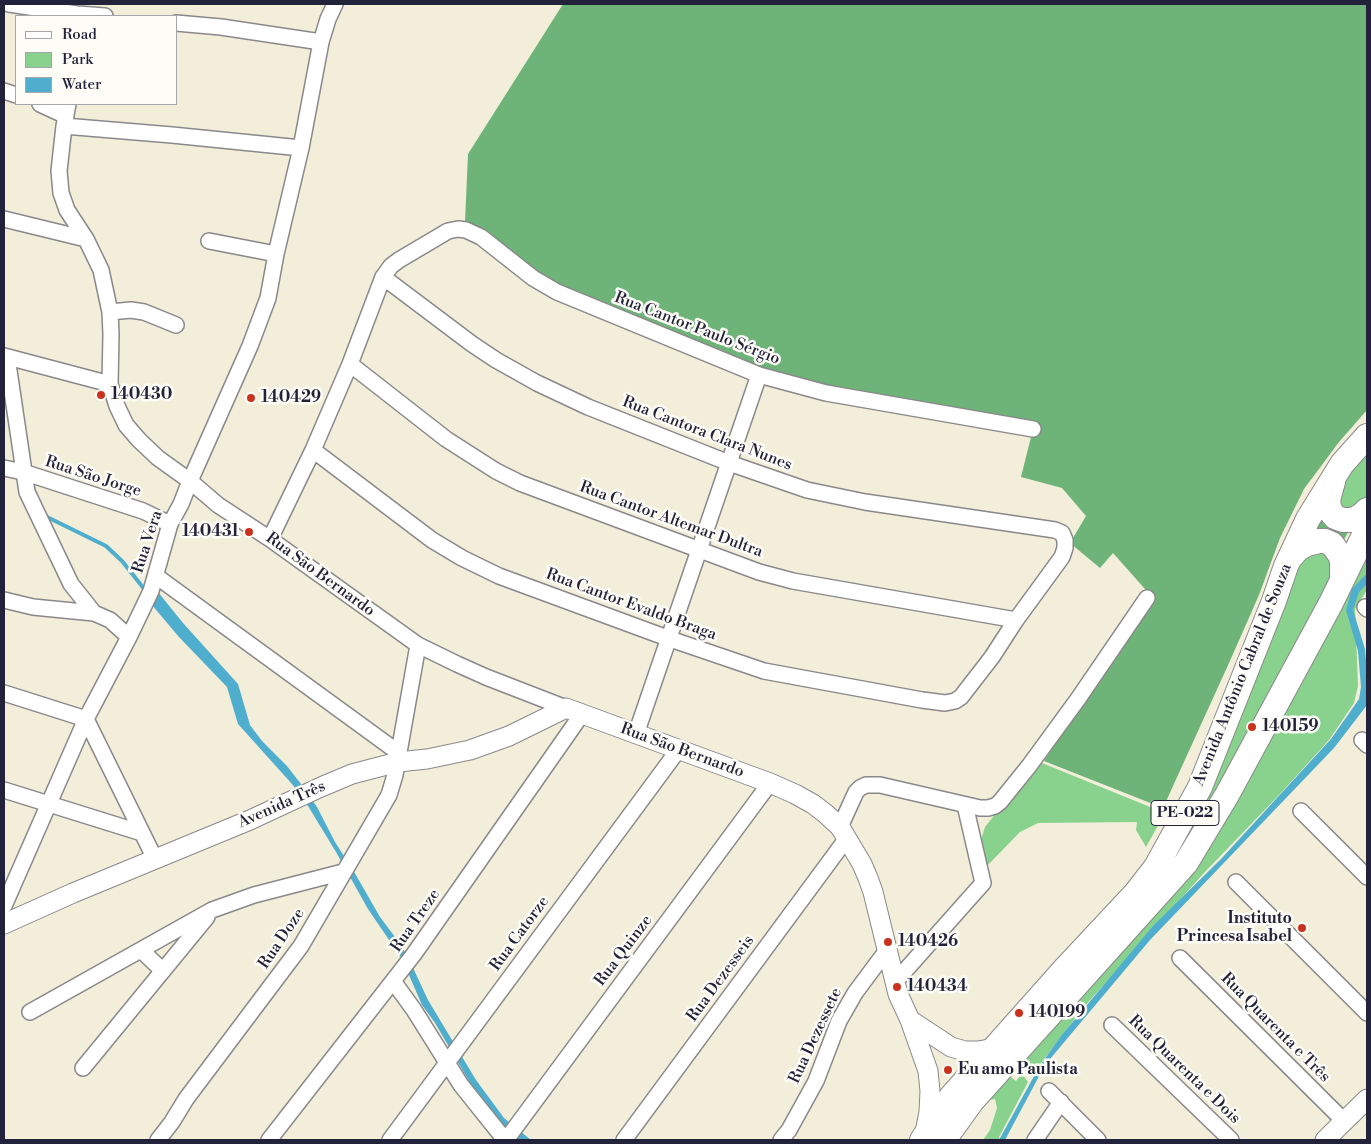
<!DOCTYPE html>
<meta charset="utf-8">
<style>
body{margin:0}
#map{position:relative;width:1371px;height:1144px;overflow:hidden;background:#f2eed9;font-family:"Libre Bodoni",serif}
canvas{display:block}
.frame{position:absolute;inset:0;border:5px solid #22223b;pointer-events:none}
.legend{position:absolute;left:15px;top:15px;width:162px;height:90px;box-sizing:border-box;background:#fdfcf7;border:1px solid #a5a5ac;margin:0;padding:6px 9px;list-style:none;font-size:15px;color:#22223b}
.legend li{display:flex;align-items:center;gap:10px;height:25px}
.legend b{width:25px;border:1px solid #a5a5ac}
</style>
<div id="map">
<canvas width="1371" height="1144"></canvas>
<div class="frame"></div>
<ul class="legend">
<li><b style="height:6px;background:#fff"></b>Road</li>
<li><b style="height:14px;background:#88d28e"></b>Park</li>
<li><b style="height:14px;background:#4faecd"></b>Water</li>
</ul>
</div>
<script>
const c = document.querySelector('canvas').getContext('2d');
c.lineJoin = 'round';
function fill(path, color) {
  c.fillStyle = color;
  c.fill(path, 'evenodd');
}
function toPath(rows) {
  const path = new Path2D();
  for (const r of rows) {
    path.moveTo(r[0], r[1]);
    for (let i = 2; i < r.length; i += 2) path.lineTo(r[i], r[i + 1]);
  }
  return path;
}
function trace(path, color, width, dash) {
  c.strokeStyle = color;
  c.lineWidth = width;
  c.lineCap = dash ? 'butt' : 'round';
  c.setLineDash(dash || []);
  c.stroke(path);
}
function label(font, color, halo, rows, align = 'center') {
  c.font = font + ' "Libre Bodoni",serif';
  c.lineWidth = 5;
  c.setLineDash([]);
  c.textBaseline = 'middle';
  c.strokeStyle = halo;
  c.fillStyle = color;
  for (const [text, x, y, turn = 0] of rows) {
    c.save();
    c.translate(x, y);
    c.rotate((+turn || 0) * Math.PI / 180);
    c.textAlign = isNaN(turn) ? turn : align;
    if (halo) c.strokeText(text, 0, 0);
    c.fillText(text, 0, 0);
    c.restore();
  }
}
fill(toPath([
 [1367,439,1367,505,1337,516,1335,478],
 [1303,550,1336,553,1329,601,1190,833,1166,861],
 [1367,550,1367,590,1355,609,1358,686,1354,703,1329,740,1279,795,1203,874,1083,1008,1032,1075,1014,1062,1188,867],
 [1037,761,1165,813,1146,847,1136,830,1137,822,1038,823,1020,832,983,870,979,846,985,827],
 [1022,1074,1028,1082,999,1137,1000,1140,983,1140,990,1130,997,1108,995,1099,984,1101,1009,1076,1016,1081]
]), '#88d28e');
fill(toPath([
 [563,4,1367,4,1367,410,1339,442,1304,489,1280,538,1259,595,1229,663,1163,808,1044,761,1153,598,1113,553,1100,568,1070,543,1086,516,1062,488,1021,477,1032,433,757,377,555,284,465,222,468,154],
 [1320,519,1326,523,1350,529,1338,550,1312,529]
]), '#6eb479');
fill(toPath([
 [1367,573,1367,584,1359,592,1353,610,1365,649,1367,673,1367,705,1334,748,1150,940,1045,1065,1005,1140,999,1140,1039,1067,1061,1036,1153,926,1221,859,1331,739,1359,699,1361,687,1358,651,1346,610,1352,589],
 [158,592,183,623,238,684,250,725,262,741,287,766,301,784,317,807,335,842,353,870,380,917,395,937,408,957,428,1000,476,1080,504,1118,531,1140,519,1140,483,1105,435,1023,422,1005,402,959,368,909,336,852,308,806,292,784,238,724,227,687,179,637,152,605]
]), '#4faecd');
trace(toPath([
 [45,516,106,546,122,561,145,590]
]), '#4faecd', 4);
const minor = toPath([
 [9,4,77,14,105,16],
 [176,23,221,27,321,42],
 [4,91,16,95],
 [40,104,66,116],
 [68,104,64,126,59,171,61,193,67,210,86,239,101,270,110,312,111,334,110,384,117,406,126,425,139,440,158,458,190,481,218,505,270,539,418,645,457,664,486,677,566,708],
 [64,126,172,135,301,148],
 [4,219,86,239],
 [209,241,276,254],
 [110,312,131,310,144,312,176,325],
 [4,356,110,384],
 [7,357,27,492,71,584,94,613,110,620,129,637],
 [350,364,446,439,496,471,520,483,759,572,793,581,1016,620],
 [313,450,432,540,462,558,499,576,670,639,764,671,922,700,945,703,955,701,961,697,992,657,1016,620,1062,557,1065,548,1065,540,1062,533,1055,530,865,502,807,490,729,463,588,407,537,383,496,360,472,344,383,277],
 [4,468,23,472,143,511,170,524],
 [270,539,313,450,350,364,383,277,391,266,399,260,448,231,458,229,466,230,481,237,533,278,557,292,759,375,826,393,1033,429],
 [156,576,399,753],
 [4,600,33,607,94,613],
 [1365,607,1367,609],
 [4,693,86,719,155,859],
 [636,734,759,375],
 [1362,740,1367,745],
 [4,790,142,833],
 [1301,811,1367,877],
 [840,827,856,792,860,788,866,785,880,785,980,808,988,808,995,806,1000,802,1029,766,1078,699,1147,598],
 [1236,882,1367,1013],
 [4,906,86,719,129,637,151,591,170,524,181,504,190,481,250,346,268,298,276,254,301,148,321,42,328,19,335,4],
 [141,950,163,971],
 [1180,958,1345,1122],
 [393,981,414,1010,461,1085,505,1140],
 [895,982,983,883,965,805],
 [30,1012,212,910,254,895,343,872],
 [1112,1025,1231,1140],
 [83,1068,207,917],
 [1049,1091,1098,1140],
 [158,1140,172,1122,186,1099,301,946,389,795,395,775,418,645],
 [269,1140,414,954,582,714],
 [390,1140,679,749],
 [506,1140,770,783],
 [624,1140,847,838],
 [781,1140,789,1130,816,1081,839,1021,855,993,887,950],
 [1035,1140,1061,1102]
]);
const tertiary = toPath([
 [4,924,73,893,250,820,321,787,352,774,398,762,427,759,470,750,509,736,566,708,770,783,795,794,813,804,826,814,840,827,862,864,868,878,873,892,898,994,910,1020,928,1071,930,1091,929,1112,925,1133],
 [910,1020,951,1047,965,1051,978,1051,995,1048],
 [1325,1140,1367,1099]
]);
const trunk = toPath([
 [1333,482,1329,496,1328,504,1331,512,1335,517,1343,520,1353,520,1362,515,1367,510],
 [1291,557,1298,549,1307,544,1319,541,1325,541,1332,544,1340,555,1342,561,1342,579],
 [922,1140,951,1097,1063,971,1135,894,1156,867,1200,787,1274,601,1286,566,1308,519,1342,464,1367,436],
 [944,1140,972,1101,1186,863,1227,795,1331,603,1367,529]
]);
trace(minor, '#8a888a', 18);
trace(tertiary, '#8a888a', 21);
trace(trunk, '#8a888a', 26);
trace(minor, '#fff', 15);
trace(tertiary, '#fff', 19);
trace(trunk, '#fff', 24);
for (const [x, y, r, color] of [
 [101,395,5,"#c8321e"],
 [251,398,5,"#c8321e"],
 [249,532,5,"#c8321e"],
 [1252,727,5,"#c8321e"],
 [1302,928,5,"#c8321e"],
 [888,942,5,"#c8321e"],
 [897,987,5,"#c8321e"],
 [1019,1013,5,"#c8321e"],
 [948,1070,5,"#c8321e"]
]) {
  const dot = new Path2D();
  dot.arc(x, y, r, 0, 2 * Math.PI);
  c.fillStyle = color;
  c.fill(dot);
  trace(dot, '#fdfcf7', 2);
}
for (const [x, y, w] of [
 [1185,813,68]
]) {
  const box = new Path2D();
  box.roundRect(x - w / 2, y - 12.5, w, 25, 4);
  c.fillStyle = '#fdfcf7';
  c.fill(box);
  trace(box, '#22223b', 1);
}
label('bold 15px', '#22223b', null, [
 ["PE-022",1185,813]
]);
label('16px', '#22223b', '#fdfcf7', [
 ["Rua Cantor Paulo Sérgio",697,329,21],
 ["Rua Cantora Clara Nunes",707,434,21],
 ["Rua São Jorge",93,477,18],
 ["Rua Cantor Altemar Dultra",671,520,20],
 ["Rua Vera",148,542,-72],
 ["Rua São Bernardo",320,575,36],
 ["Rua Cantor Evaldo Braga",631,605,20],
 ["Avenida Antônio Cabral de Souza",1243,675,-68],
 ["Rua São Bernardo",682,751,20],
 ["Avenida Três",282,805,-24],
 ["Rua Treze",416,921,-55],
 ["Rua Catorze",520,934,-54],
 ["Rua Doze",282,939,-56],
 ["Rua Quinze",624,951,-53],
 ["Rua Dezesseis",721,979,-54],
 ["Rua Quarenta e Três",1275,1028,45],
 ["Rua Dezessete",816,1036,-65],
 ["Rua Quarenta e Dois",1184,1070,44]
]);
label('bold 16px', '#22223b', '#fdfcf7', [
 ["140430",111,395],
 ["140429",261,398],
 ["140431",239,532,"right"],
 ["140159",1262,727],
 ["Instituto",1292,919,"right"],
 ["Princesa Isabel",1292,937,"right"],
 ["140426",898,942],
 ["140434",907,987],
 ["140199",1029,1013],
 ["Eu amo Paulista",958,1070]
], 'left');
</script>
